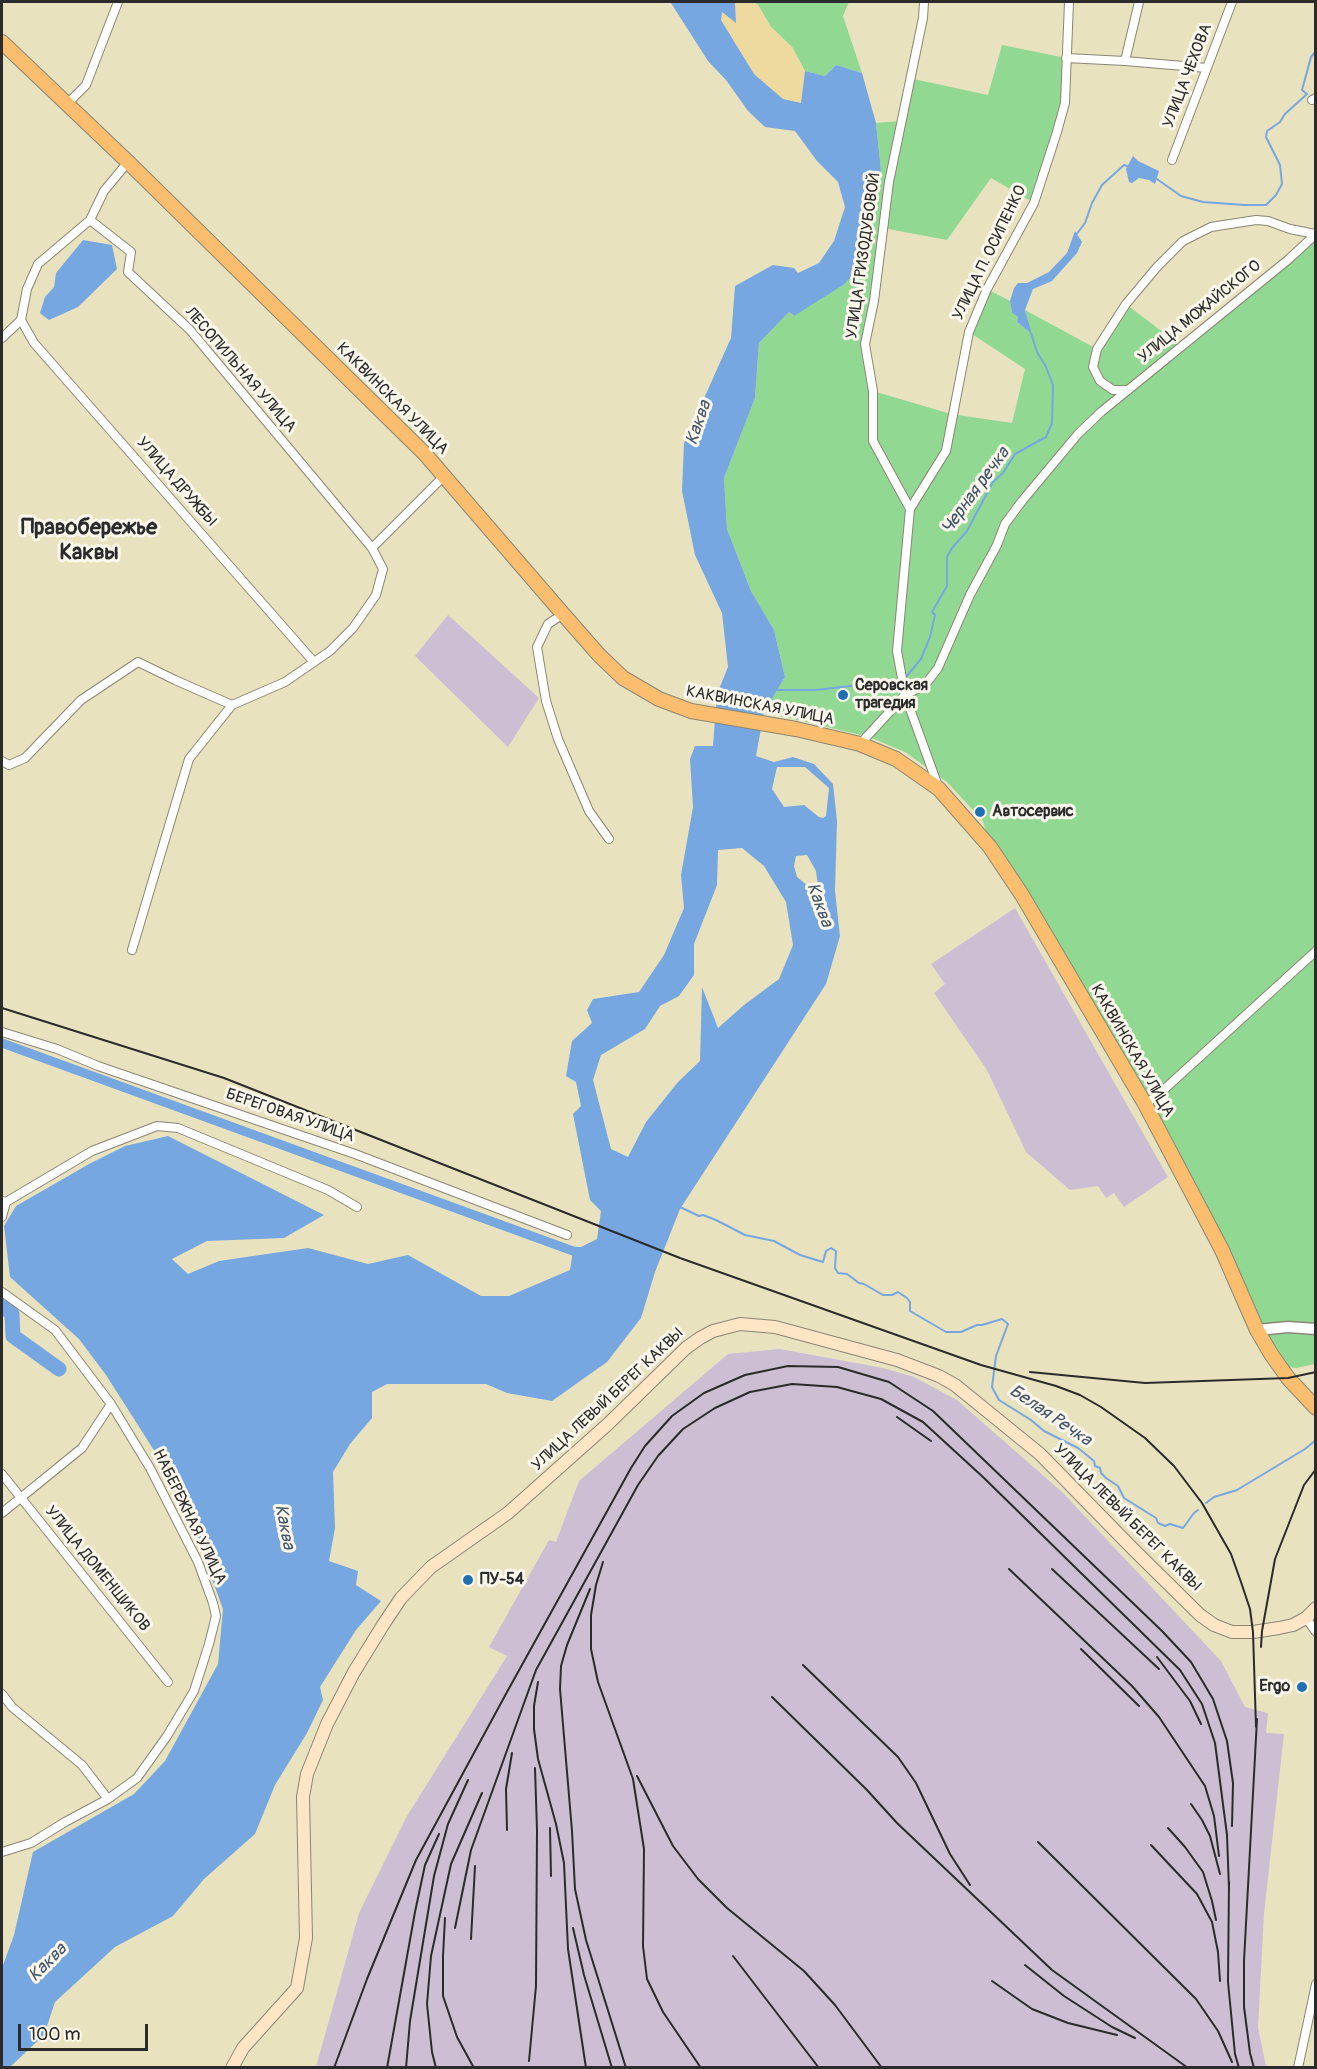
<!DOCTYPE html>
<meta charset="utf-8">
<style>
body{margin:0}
#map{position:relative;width:1317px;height:2069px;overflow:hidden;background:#e9e2bf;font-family:Pangolin,sans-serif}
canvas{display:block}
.frame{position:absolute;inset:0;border:3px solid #2b2b2b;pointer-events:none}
.scale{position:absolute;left:18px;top:2024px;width:130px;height:27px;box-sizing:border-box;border:3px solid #2b2b2b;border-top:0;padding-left:8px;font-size:18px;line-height:21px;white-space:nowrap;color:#2b2b2b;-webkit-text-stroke:4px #fbf7ec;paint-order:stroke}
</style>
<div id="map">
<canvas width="1317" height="2069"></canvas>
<div class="frame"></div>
<div class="scale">100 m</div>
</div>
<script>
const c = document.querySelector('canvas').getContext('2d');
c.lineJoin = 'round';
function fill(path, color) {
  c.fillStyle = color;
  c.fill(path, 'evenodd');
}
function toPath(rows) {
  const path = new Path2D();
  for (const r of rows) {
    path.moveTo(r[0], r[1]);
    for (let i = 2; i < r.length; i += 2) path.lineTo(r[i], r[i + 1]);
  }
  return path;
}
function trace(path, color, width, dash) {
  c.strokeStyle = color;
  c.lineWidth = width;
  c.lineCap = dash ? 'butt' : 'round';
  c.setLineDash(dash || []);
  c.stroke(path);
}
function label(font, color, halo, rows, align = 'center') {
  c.font = font + ' Pangolin,sans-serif';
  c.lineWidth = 6;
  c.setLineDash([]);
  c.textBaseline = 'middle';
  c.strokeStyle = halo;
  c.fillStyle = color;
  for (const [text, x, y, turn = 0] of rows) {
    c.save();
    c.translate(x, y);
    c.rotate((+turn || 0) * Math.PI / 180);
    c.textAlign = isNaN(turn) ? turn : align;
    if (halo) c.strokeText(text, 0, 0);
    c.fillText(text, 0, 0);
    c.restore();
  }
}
fill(toPath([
 [448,615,539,698,508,747,415,656],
 [1015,908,1168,1177,1124,1207,1114,1193,1106,1198,1098,1186,1070,1190,1026,1152,987,1070,934,993,945,984,931,964],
 [780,1349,883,1368,914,1377,957,1400,1062,1492,1221,1661,1245,1707,1268,1713,1266,1733,1284,1734,1264,1914,1258,2027,1266,2067,316,2067,359,1913,407,1816,507,1656,489,1647,549,1540,556,1542,579,1481,728,1354]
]), '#ccbfd4');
fill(toPath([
 [753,2,849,2,843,16,862,73,836,65,825,76,805,71,792,47,771,27,758,5],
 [1002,45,1066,58,1065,103,1034,203,991,178,947,240,883,228,865,344,873,391,951,414,1012,423,1025,369,969,332,987,289,1010,301,1012,313,1018,317,1017,322,1031,333,1025,310,1097,349,1126,304,1181,346,1315,234,1315,1364,1296,1368,1279,1366,1222,1250,990,847,983,821,947,782,905,752,869,737,764,712,785,677,774,630,751,591,727,529,724,478,755,398,759,343,789,312,793,316,868,221,876,202,881,171,876,123,900,121,909,78,988,95]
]), '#91d993');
fill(toPath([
 [735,2,753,2,758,5,771,27,792,47,805,71,801,103,783,99,754,74,721,20,721,11,736,22]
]), '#eeda9e');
fill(toPath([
 [667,2,735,2,736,23,722,12,721,20,754,74,783,99,801,103,805,71,825,76,836,65,862,73,876,123,881,171,876,202,868,221,874,232,861,267,843,285,794,316,789,312,759,343,755,398,724,478,727,529,751,591,774,630,785,677,764,712,756,756,774,762,793,757,814,764,833,784,837,821,835,891,840,936,826,984,680,1209,655,1272,641,1318,607,1362,552,1401,507,1393,486,1384,387,1384,372,1392,372,1418,350,1444,333,1472,335,1528,329,1561,358,1571,356,1585,381,1601,356,1630,320,1687,323,1700,307,1733,275,1785,255,1834,204,1879,173,1916,115,1947,55,2002,44,2035,10,2067,2,2067,2,1968,14,1935,33,1852,134,1794,165,1761,218,1664,223,1609,203,1554,157,1455,106,1375,79,1339,10,1277,4,1226,16,1206,89,1164,125,1146,168,1136,324,1215,284,1238,207,1241,172,1259,188,1274,219,1261,308,1248,368,1264,408,1255,481,1296,509,1296,570,1270,573,1251,597,1239,601,1211,590,1200,573,1114,581,1106,576,1082,566,1076,572,1041,592,1023,587,1010,593,999,639,992,664,955,684,908,681,875,693,807,690,759,695,746,713,746,717,694,728,667,722,613,695,555,682,491,684,443,731,338,735,286,773,265,794,268,798,273,819,263,834,241,845,207,838,182,817,161,795,131,765,127,748,111,726,80,708,61,671,3],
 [777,767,805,767,829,788,826,816,823,818,819,817,804,805,784,807,772,789],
 [742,848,764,866,786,902,793,945,779,979,744,1005,718,1028,702,987,700,1061,678,1082,646,1122,628,1157,611,1149,593,1080,601,1055,645,1029,660,1006,679,996,694,975,694,944,717,885,718,850],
 [807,855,816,871,820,902,807,885,797,877,794,866,796,856],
 [1133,156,1138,161,1159,171,1155,184,1149,180,1139,178,1132,183,1129,182,1126,169],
 [1075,231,1082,242,1077,253,1052,281,1033,289,1025,310,1032,334,1017,322,1018,317,1012,313,1010,301,1014,288,1018,283,1027,283,1049,272,1067,253],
 [83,240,112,245,117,269,78,307,49,320,40,313,45,297,54,287,56,273]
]), '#76a7e1');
trace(toPath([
 [1154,177,1181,196,1203,202,1244,205,1266,205,1276,195,1282,184,1280,165,1266,137,1267,131,1280,122,1285,114,1307,94,1302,90,1311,57,1316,51],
 [1076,235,1085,223,1092,203,1102,185,1124,165,1130,167],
 [905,678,921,659,930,637,935,615,932,612,947,586,947,557,952,548,967,531,993,482,1003,473,1015,454,1046,437,1052,423,1053,385,1046,367,1037,352,1031,333],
 [774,690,816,690,894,681],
 [680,1207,699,1216,703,1215,716,1220,745,1235,774,1241,800,1255,823,1262,826,1251,831,1248,836,1251,835,1268,838,1273,847,1274,859,1283,864,1284,883,1295,892,1295,898,1292,907,1298,910,1302,910,1311,946,1332,961,1332,977,1325,982,1325,1002,1319,1008,1324,996,1356,992,1387,999,1400,1031,1420,1044,1431,1078,1448,1094,1461,1095,1466,1100,1468,1101,1473,1106,1478,1118,1486,1124,1498,1156,1518,1158,1523,1165,1526,1170,1524,1183,1528,1194,1513,1198,1510],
 [1206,1503,1214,1497,1237,1490,1305,1449,1316,1440]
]), '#76a7e1', 2);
trace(toPath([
 [2,1043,573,1251,584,1252]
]), '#76a7e1', 9);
trace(toPath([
 [2,1305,12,1314,13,1336,59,1369]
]), '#76a7e1', 15);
const minor = toPath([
 [1066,58,1125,61,1207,68],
 [1125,61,1139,2],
 [1312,100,1316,98],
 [67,104,86,85,118,2],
 [1172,160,1232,2],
 [90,220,131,252,128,272,190,330,372,548,383,569,376,595,353,628,330,651,285,682,232,705,189,759,132,950],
 [21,320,34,343,313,661],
 [2,338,21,320,27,289,38,264,90,220,104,191,128,162],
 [1128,390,1113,390,1100,381,1093,367,1097,349,1126,304,1157,267,1183,241,1211,227,1256,220,1268,221,1290,229,1315,234],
 [910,509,873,441,873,391,865,344,874,301,889,182,923,18,924,2],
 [372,548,445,475],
 [563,614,548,624,537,647,546,701,558,739,589,811,609,839],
 [860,744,905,695,925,685,938,668,970,595,997,545,1005,524,1022,501,1078,434,1101,412,1289,259,1316,234],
 [2,761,9,765,25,758,81,700,138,662,175,680,232,705],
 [938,786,905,695,897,651,910,509,946,451,969,332,987,289,1034,203,1057,132,1065,103,1069,2],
 [2,1032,57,1049,98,1066,355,1154,567,1235],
 [1145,1104,1158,1095,1316,951],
 [2,1201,6,1202,92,1151,157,1126,178,1128,328,1190,357,1207],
 [2,1217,6,1202],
 [2,1292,55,1330,111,1404,150,1468,198,1562,213,1603,216,1616,209,1644,194,1691,167,1736,137,1778,108,1799,65,1822,31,1843,2,1852],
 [2,1474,168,1682],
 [2,1513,82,1448,111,1404],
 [1306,1618,1316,1632],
 [2,1694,12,1707,82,1765,108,1799],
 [1298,2068,1316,1984]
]);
const tertiary = toPath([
 [1257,1330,1288,1327,1316,1329]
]);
const secondary = toPath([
 [232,2068,243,2048,297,1988,306,1938,303,1797,307,1774,327,1724,354,1672,383,1625,401,1598,431,1567,508,1513,608,1424,686,1348,700,1338,713,1331,740,1324,775,1327,897,1360,939,1376,955,1385,1040,1454,1133,1549,1200,1615,1214,1625,1232,1632,1253,1632,1279,1628,1293,1625,1306,1618,1316,1608]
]);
const primary = toPath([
 [2,42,128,162,425,454,563,614,599,655,623,678,659,699,691,711,796,729,860,744,896,759,939,789,990,847,1022,895,1145,1104,1222,1250,1257,1330,1271,1354,1288,1378,1316,1408]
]);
trace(minor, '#8a8675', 10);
trace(tertiary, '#8a8675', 13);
trace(secondary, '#8a8675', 14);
trace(primary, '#8a8675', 16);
trace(minor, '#fff', 8);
trace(tertiary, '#fff', 10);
trace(secondary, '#fde5c5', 12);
trace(primary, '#fbbe6e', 14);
trace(toPath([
 [2,1008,224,1078,680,1258,981,1365,1056,1386,1080,1395,1101,1407,1145,1438,1174,1466,1202,1503,1231,1554,1241,1582,1250,1609,1253,1632,1256,1727],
 [1030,1372,1145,1383,1288,1378,1316,1372],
 [897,1417,931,1441],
 [603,1562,596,1585,591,1615,591,1649,598,1682,633,1779,644,1849,643,1946,647,1979,663,2012,701,2068],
 [1009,1569,1132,1686,1159,1717,1205,1786,1214,1816,1219,1856],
 [1052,1569,1159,1669],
 [590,1589,567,1645,561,1666,560,1689,572,1831,575,1889,586,1940,626,2068],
 [1261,1647,1262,1631,1275,1559,1304,1485,1316,1469],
 [1081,1649,1139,1706],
 [1157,1657,1190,1701,1201,1724],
 [803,1665,898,1757,916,1783,950,1854,970,1885],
 [538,1682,534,1706,534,1729,538,1759,556,1824,564,1863,568,1949,586,2068],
 [772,1697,867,1790,897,1823,1052,1970,1188,2068],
 [637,1776,673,1846,698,1879,727,1908,804,1971,835,2005,882,2068],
 [1191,1804,1202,1820,1210,1836,1220,1874],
 [550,1828,551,1876],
 [1168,1828,1185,1847,1203,1872,1212,1901,1216,1920],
 [507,1830,506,1789,512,1753],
 [1038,1842,1196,1999,1218,2031,1232,2062],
 [1151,1845,1197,1894,1212,1922,1218,1952,1220,1981],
 [1229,1882,1228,1982,1235,2054,1239,2068],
 [445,1918,443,1956,443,1996,457,2037,474,2068],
 [455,1928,471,1850,536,1670,638,1485,658,1456,683,1429,715,1408,750,1392,792,1384,837,1387,881,1399,923,1422,984,1478,1180,1670,1202,1704,1215,1743,1227,1835,1229,1889],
 [573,1928,584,1975,612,2068],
 [471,1939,475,1866],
 [733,1956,819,2068],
 [1025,1965,1064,1996,1112,2027,1135,2038],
 [992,1981,1032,2009,1068,2023,1117,2035],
 [529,2061,536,1986,537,1830,535,1768],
 [334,2068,367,1979,416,1860,507,1692,631,1468,645,1446,672,1416,704,1393,745,1375,788,1366,838,1367,889,1382,933,1411,1162,1631,1191,1662,1213,1699,1227,1741,1233,1783,1232,1826],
 [387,2068,415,1912,425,1865,439,1834],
 [406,2068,410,2021,434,1876,448,1824,468,1780],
 [436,2068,432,2052,427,2004,431,1956,451,1864,482,1793],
 [1254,2068,1250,2053,1244,2007,1244,1961,1257,1719]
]), '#2b2b2b', 2);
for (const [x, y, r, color] of [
 [843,695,6,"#1f6fb2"],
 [980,812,6,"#1f6fb2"],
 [468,1580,6,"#1f6fb2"],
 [1302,1687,6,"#1f6fb2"]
]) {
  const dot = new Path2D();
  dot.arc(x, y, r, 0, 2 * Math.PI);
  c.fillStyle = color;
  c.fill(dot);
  trace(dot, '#fbf7ec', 2);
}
label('16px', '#2b2b2b', '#fbf7ec', [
 ["УЛИЦА ЧЕХОВА",1188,76,-69],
 ["УЛИЦА П. ОСИПЕНКО",990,253,-64],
 ["УЛИЦА ГРИЗОДУБОВОЙ",864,256,-82],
 ["УЛИЦА МОЖАЙСКОГО",1200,312,-39],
 ["ЛЕСОПИЛЬНАЯ УЛИЦА",240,370,49],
 ["КАКВИНСКАЯ УЛИЦА",392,399,45],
 ["УЛИЦА ДРУЖБЫ",176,482,49],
 ["КАКВИНСКАЯ УЛИЦА",760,706,11],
 ["КАКВИНСКАЯ УЛИЦА",1132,1051,60],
 ["БЕРЕГОВАЯ УЛИЦА",290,1116,19],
 ["УЛИЦА ЛЕВЫЙ БЕРЕГ КАКВЫ",608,1400,-43],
 ["НАБЕРЕЖНАЯ УЛИЦА",189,1517,64],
 ["УЛИЦА ЛЕВЫЙ БЕРЕГ КАКВЫ",1127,1518,45],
 ["УЛИЦА ДОМЕНЩИКОВ",97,1569,51]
]);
label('bold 16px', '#2b2b2b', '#fbf7ec', [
 ["Серовская",855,686],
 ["трагедия",855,704],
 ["Автосервис",992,812],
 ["ПУ-54",480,1580],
 ["Ergo",1290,1687,"right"]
], 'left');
label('italic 18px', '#45566b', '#fbf7ec', [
 ["Каква",699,423,-71],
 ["Черная речка",976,491,-54],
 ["Каква",819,905,70],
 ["Белая Речка",1050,1416,34],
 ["Каква",284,1527,79],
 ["Каква",48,1963,-45]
]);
label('bold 22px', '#2b2b2b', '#fbf7ec', [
 ["Правобережье",89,528],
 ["Каквы",89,553]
]);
</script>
